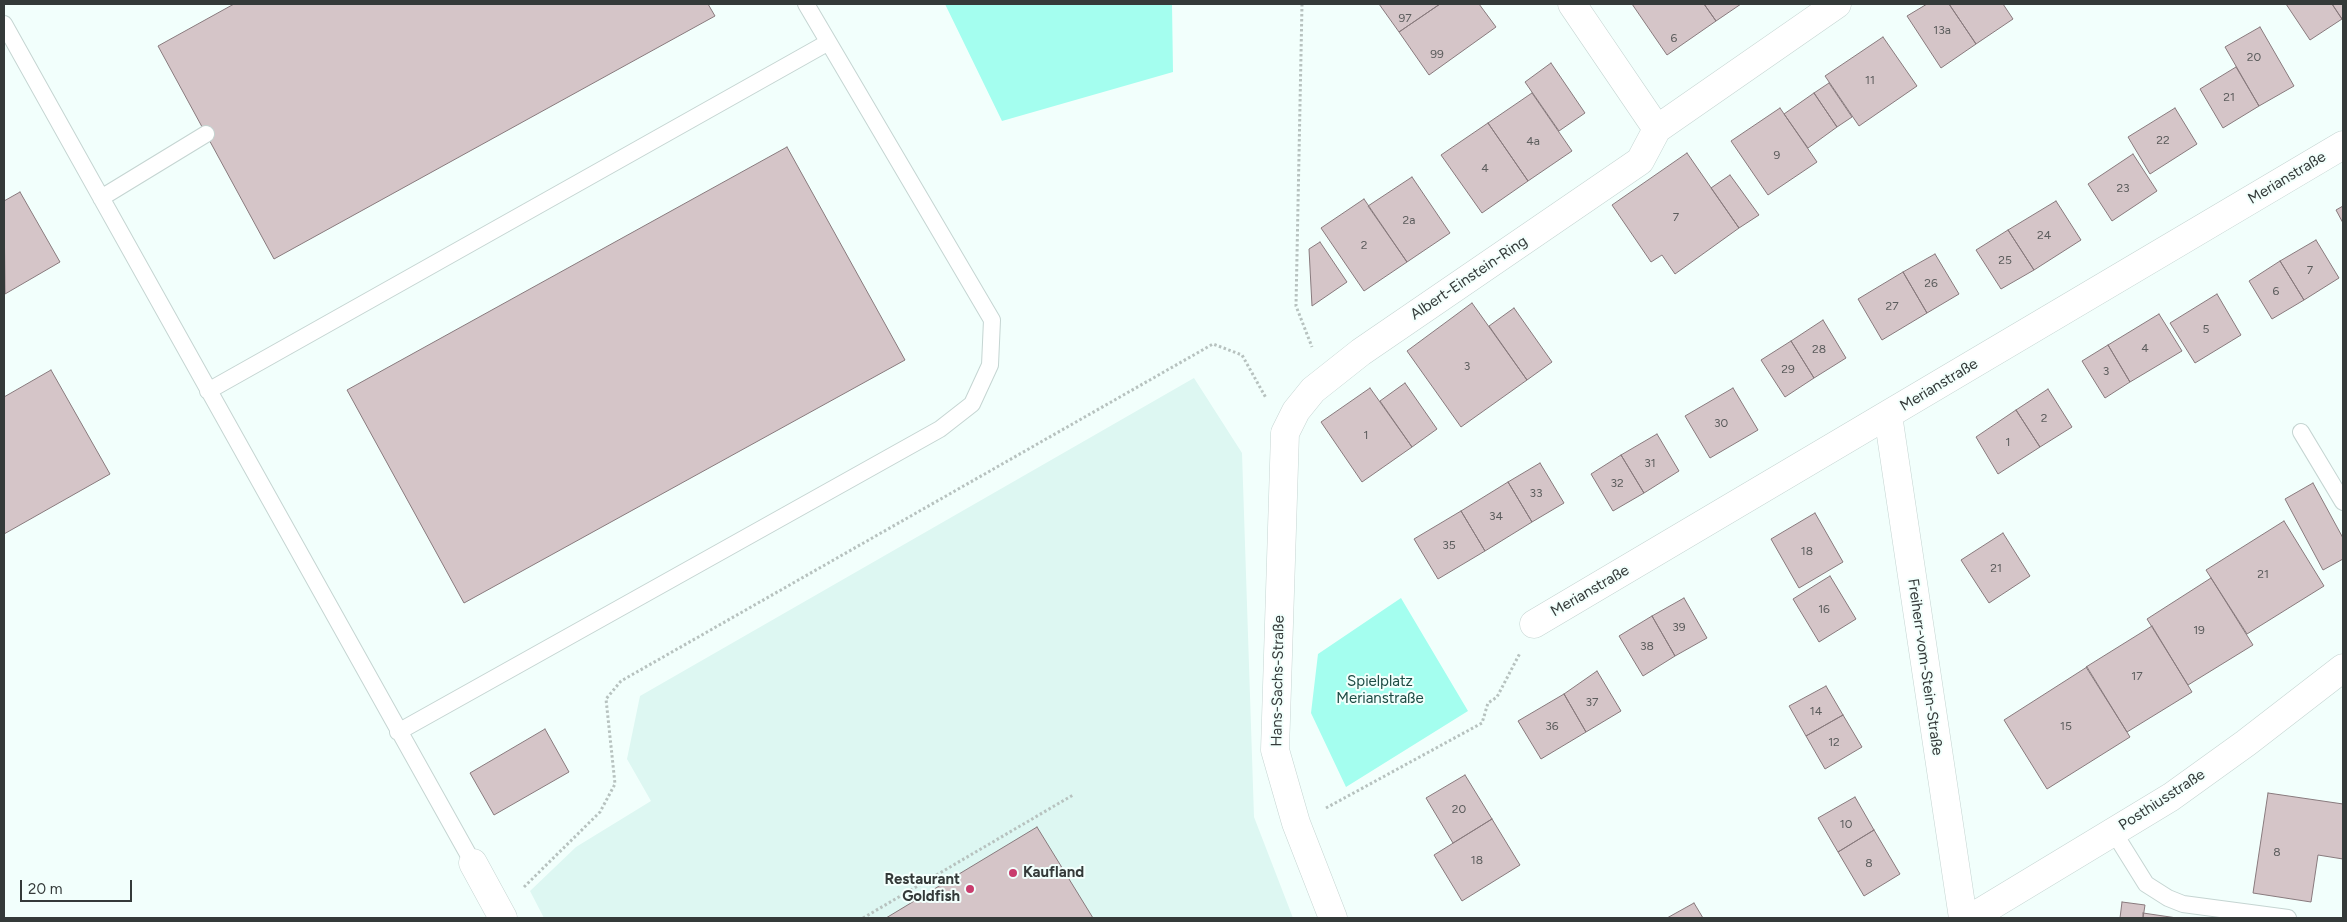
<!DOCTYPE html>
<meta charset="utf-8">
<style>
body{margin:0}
#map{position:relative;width:2347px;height:922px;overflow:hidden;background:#f2fffc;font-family:Figtree,sans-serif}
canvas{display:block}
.frame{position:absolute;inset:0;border:5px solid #343a39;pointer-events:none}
.scale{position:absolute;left:20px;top:880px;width:112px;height:22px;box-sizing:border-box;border:2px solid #343a39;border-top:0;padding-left:6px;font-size:15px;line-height:18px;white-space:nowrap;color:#343a39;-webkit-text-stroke:4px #f2fffc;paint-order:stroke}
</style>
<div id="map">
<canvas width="2347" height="922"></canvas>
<div class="frame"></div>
<div class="scale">20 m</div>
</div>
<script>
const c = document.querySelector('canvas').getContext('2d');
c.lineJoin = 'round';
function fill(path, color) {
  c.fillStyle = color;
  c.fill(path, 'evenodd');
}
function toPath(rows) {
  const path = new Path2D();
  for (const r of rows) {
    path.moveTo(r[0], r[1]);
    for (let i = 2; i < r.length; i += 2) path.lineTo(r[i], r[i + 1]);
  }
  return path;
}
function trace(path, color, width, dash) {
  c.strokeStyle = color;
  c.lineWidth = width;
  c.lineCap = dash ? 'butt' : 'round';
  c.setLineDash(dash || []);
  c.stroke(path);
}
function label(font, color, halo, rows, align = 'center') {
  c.font = font + ' Figtree,sans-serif';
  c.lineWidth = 4;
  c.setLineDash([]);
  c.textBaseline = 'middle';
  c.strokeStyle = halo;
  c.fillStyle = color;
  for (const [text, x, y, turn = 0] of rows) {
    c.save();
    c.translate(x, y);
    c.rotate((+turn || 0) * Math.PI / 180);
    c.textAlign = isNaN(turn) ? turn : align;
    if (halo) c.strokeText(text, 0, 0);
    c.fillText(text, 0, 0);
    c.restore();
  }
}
fill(toPath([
 [1194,378,1242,453,1254,817,1293,918,544,918,530,891,576,847,651,801,627,759,640,696]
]), '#ddf7f2');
fill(toPath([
 [945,4,1172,4,1173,72,1002,121],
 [1401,598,1468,711,1346,787,1311,713,1318,654]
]), '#a4feef');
const building = toPath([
 [234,4,708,4,715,16,274,259,158,46,234,4],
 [1379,4,1440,4,1399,32,1379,4],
 [1440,4,1479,4,1496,27,1429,75,1399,32,1440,4],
 [1632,4,1704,4,1716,21,1667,55,1632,4],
 [1704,4,1741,4,1716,21,1704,4],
 [1927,4,1949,4,1976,44,1941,68,1907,16,1927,4],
 [1949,4,2003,4,2013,19,1976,44,1949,4],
 [2286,4,2332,4,2342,19,2310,40,2286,4],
 [2332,4,2343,4,2343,18,2342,19,2332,4],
 [2260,27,2294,86,2259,106,2225,47,2260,27],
 [1883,37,1917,86,1859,126,1825,76,1883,37],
 [1551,63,1585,113,1559,131,1525,82,1551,63],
 [2236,67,2259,106,2223,128,2200,89,2236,67],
 [1829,83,1852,117,1837,127,1814,93,1829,83],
 [1532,93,1572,151,1528,181,1488,123,1532,93],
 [1814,93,1837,127,1808,148,1784,114,1814,93],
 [1780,108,1817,162,1768,195,1731,141,1780,108],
 [2175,108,2197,144,2150,174,2128,137,2175,108],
 [1488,123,1528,181,1482,213,1441,155,1488,123],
 [787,147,905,360,464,603,347,390,787,147],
 [1687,153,1739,228,1675,274,1662,255,1651,262,1612,205,1687,153],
 [2133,154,2157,191,2112,221,2088,184,2133,154],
 [1730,175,1759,215,1739,228,1711,188,1730,175],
 [1412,177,1450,233,1407,262,1368,206,1412,177],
 [20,192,60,262,5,294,4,201,20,192],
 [1364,199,1407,262,1364,291,1321,228,1364,199],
 [2056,201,2081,240,2034,270,2008,230,2056,201],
 [2343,206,2343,223,2336,210,2343,206],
 [2008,230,2034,270,2001,289,1976,250,2008,230],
 [2316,240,2339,278,2304,300,2280,261,2316,240],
 [1320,242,1347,282,1312,306,1309,249,1320,242],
 [1935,254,1959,294,1927,313,1903,272,1935,254],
 [2280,261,2304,300,2272,319,2249,281,2280,261],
 [1903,272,1927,313,1882,340,1858,299,1903,272],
 [2217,294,2241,335,2195,363,2170,323,2217,294],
 [1472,303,1527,380,1461,427,1407,351,1472,303],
 [1514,308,1552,362,1527,380,1489,326,1514,308],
 [2159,314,2182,351,2130,382,2108,345,2159,314],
 [1823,320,1846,358,1814,378,1791,341,1823,320],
 [1791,341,1814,378,1785,397,1761,360,1791,341],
 [2108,345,2130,382,2105,398,2082,361,2108,345],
 [51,370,110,474,4,534,4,397,51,370],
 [1405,383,1437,429,1412,447,1380,401,1405,383],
 [1370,388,1412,447,1362,482,1321,422,1370,388],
 [1733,388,1758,430,1710,458,1685,416,1733,388],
 [2048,389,2072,427,2040,447,2016,410,2048,389],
 [2016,410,2040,447,1998,474,1976,437,2016,410],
 [1657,434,1679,471,1644,493,1621,455,1657,434],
 [1621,455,1644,493,1613,511,1591,474,1621,455],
 [1540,463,1564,503,1532,522,1508,482,1540,463],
 [1508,482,1532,522,1485,551,1461,511,1508,482],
 [2313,483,2343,538,2343,559,2323,570,2285,499,2313,483],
 [1461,511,1485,551,1438,579,1414,539,1461,511],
 [1815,513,1843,562,1799,588,1771,539,1815,513],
 [2284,521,2324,586,2247,634,2206,570,2284,521],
 [2003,533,2030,576,1989,603,1961,560,2003,533],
 [1830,576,1856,619,1819,642,1793,599,1830,576],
 [2211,578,2253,645,2188,685,2147,619,2211,578],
 [1684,598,1707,638,1675,656,1652,616,1684,598],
 [1652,616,1675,656,1643,676,1619,636,1652,616],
 [2152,626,2192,692,2127,732,2086,667,2152,626],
 [2087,667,2130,737,2047,789,2004,720,2087,667],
 [1597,671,1621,711,1586,732,1564,694,1597,671],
 [1826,686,1843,715,1806,736,1789,706,1826,686],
 [1564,694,1586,732,1541,759,1518,721,1564,694],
 [1843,715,1862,747,1825,769,1806,736,1843,715],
 [545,729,569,772,494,815,470,773,545,729],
 [1465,775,1492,819,1453,843,1426,798,1465,775],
 [2268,793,2343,804,2343,859,2318,855,2311,902,2253,893,2268,793],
 [1855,797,1874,830,1838,852,1818,818,1855,797],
 [1492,819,1520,865,1462,901,1434,855,1492,819],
 [1037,827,1093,918,886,918,1037,827],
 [1874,830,1900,874,1864,896,1838,852,1874,830],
 [2122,902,2145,905,2143,918,2120,918,2122,902],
 [1694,903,1703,918,1667,918,1694,903],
 [2143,913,2177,918,2143,918,2143,913]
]);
fill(building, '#d5c5c8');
trace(building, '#887a7d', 1);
const service = toPath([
 [4,24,473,863],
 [101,198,206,134],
 [208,391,827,43],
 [2301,432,2343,502],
 [398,732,940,429,972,404,990,365,992,320,806,4],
 [2113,831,2146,884,2168,898,2183,904,2288,918]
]);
const minor = toPath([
 [1572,4,1657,129],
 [1888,415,1963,918],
 [1534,624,2343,145],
 [473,863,503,918],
 [1333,918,1296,823,1275,750,1285,433,1296,411,1313,390,1361,352,1640,161,1657,129,1837,4],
 [1971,918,2171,797,2246,743,2343,668]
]);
trace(service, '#c5d5d2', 18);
trace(minor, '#c5d5d2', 29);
trace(toPath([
 [1302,4,1296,306,1312,347],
 [1326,808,1482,723,1488,703,1497,697,1520,653],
 [524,887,600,812,615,784,606,699,621,681,1213,344,1242,355,1266,398],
 [863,918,1073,795]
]), '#b7c2bf', 3, [2.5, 2.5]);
trace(service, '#fff', 16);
trace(minor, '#fff', 28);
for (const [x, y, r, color] of [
 [1013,873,5,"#c93c6d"],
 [970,889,5,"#c93c6d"]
]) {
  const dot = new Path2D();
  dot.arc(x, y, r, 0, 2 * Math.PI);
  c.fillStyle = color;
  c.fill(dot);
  trace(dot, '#f2fffc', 2);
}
label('12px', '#5c5d5d', null, [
 ["97",1405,18],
 ["13a",1942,30],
 ["6",1674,38],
 ["99",1437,54],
 ["20",2254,57],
 ["11",1870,80],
 ["21",2229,97],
 ["22",2163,140],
 ["4a",1533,141],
 ["9",1777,155],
 ["4",1485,168],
 ["23",2123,188],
 ["7",1676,217],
 ["2a",1409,220],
 ["24",2044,235],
 ["2",1364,245],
 ["25",2005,260],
 ["7",2310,270],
 ["26",1931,283],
 ["6",2276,291],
 ["27",1892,306],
 ["5",2206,329],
 ["4",2145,348],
 ["28",1819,349],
 ["3",1467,366],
 ["29",1788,369],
 ["3",2106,371],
 ["2",2044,418],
 ["30",1721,423],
 ["1",1366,435],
 ["1",2008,442],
 ["31",1650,463],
 ["32",1617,483],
 ["33",1536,493],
 ["34",1496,516],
 ["35",1449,545],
 ["18",1807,551],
 ["21",1996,568],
 ["21",2263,574],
 ["16",1824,609],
 ["39",1679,627],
 ["19",2199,630],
 ["38",1647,646],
 ["17",2137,676],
 ["37",1592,702],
 ["14",1816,711],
 ["36",1552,726],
 ["15",2066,726],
 ["12",1834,742],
 ["20",1459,809],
 ["10",1846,824],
 ["8",2277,852],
 ["18",1477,860],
 ["8",1869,863]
]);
label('15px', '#343a39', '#f2fffc', [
 ["Merianstraße",2287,178,-31],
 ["Albert-Einstein-Ring",1469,278,-34],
 ["Merianstraße",1939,385,-31],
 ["Merianstraße",1590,591,-30],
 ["Freiherr-vom-Stein-Straße",1925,667,82],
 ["Hans-Sachs-Straße",1278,681,-89],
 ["Posthiusstraße",2162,800,-33]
]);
label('15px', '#1d4b44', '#f2fffc', [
 ["Spielplatz",1380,682],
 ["Merianstraße",1380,699]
]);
label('bold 15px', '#343a39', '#f2fffc', [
 ["Kaufland",1023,873],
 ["Restaurant",960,880,"right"],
 ["Goldfish",960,897,"right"]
], 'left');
</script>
